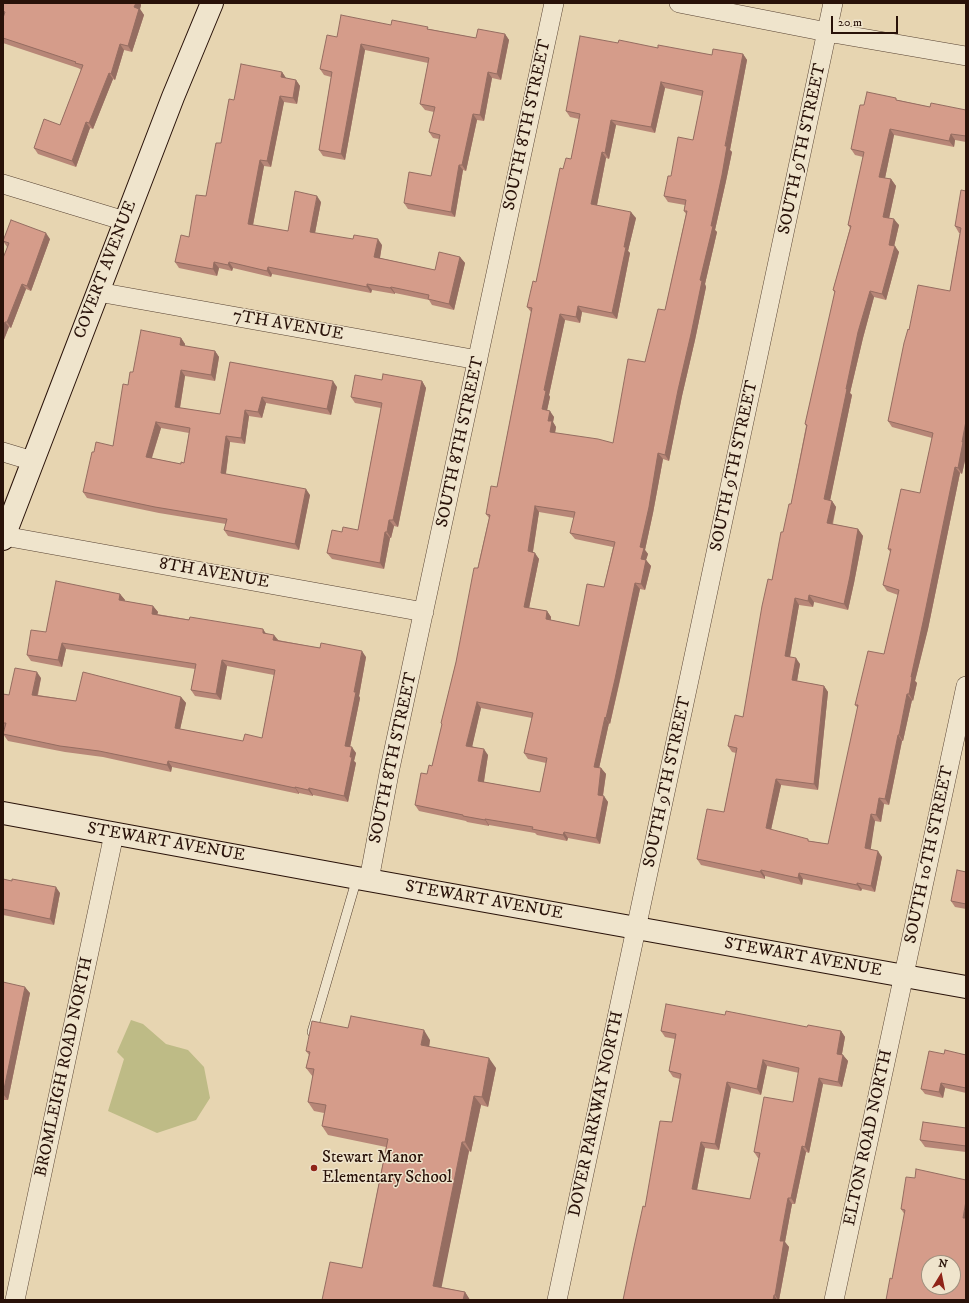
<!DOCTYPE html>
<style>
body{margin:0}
#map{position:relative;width:969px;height:1303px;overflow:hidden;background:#e7d5b1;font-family:"IM FELL DW Pica",serif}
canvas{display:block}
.frame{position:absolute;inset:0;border:4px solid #291209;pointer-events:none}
.north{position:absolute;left:921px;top:1255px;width:40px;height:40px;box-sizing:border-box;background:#efe4cc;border:1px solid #a0907e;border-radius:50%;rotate:10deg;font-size:11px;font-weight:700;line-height:16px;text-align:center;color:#291209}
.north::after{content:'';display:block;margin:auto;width:14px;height:18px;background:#8f2418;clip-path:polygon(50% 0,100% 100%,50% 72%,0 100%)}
.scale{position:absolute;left:831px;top:16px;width:67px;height:18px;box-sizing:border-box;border:2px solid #291209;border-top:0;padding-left:5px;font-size:12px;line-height:14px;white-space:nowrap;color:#291209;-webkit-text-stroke:3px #efe4cc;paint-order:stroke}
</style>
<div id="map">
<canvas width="969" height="1303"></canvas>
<div class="frame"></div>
<div class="north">N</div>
<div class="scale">20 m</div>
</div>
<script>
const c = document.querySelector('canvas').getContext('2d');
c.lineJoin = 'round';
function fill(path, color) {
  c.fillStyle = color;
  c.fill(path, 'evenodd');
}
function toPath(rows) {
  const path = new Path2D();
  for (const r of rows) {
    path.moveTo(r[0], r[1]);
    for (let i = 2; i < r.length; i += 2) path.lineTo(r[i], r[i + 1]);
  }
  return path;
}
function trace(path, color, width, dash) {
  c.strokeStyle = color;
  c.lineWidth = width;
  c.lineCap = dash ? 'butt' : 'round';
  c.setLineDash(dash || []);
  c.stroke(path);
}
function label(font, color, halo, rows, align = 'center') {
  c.font = font + ' "IM FELL DW Pica",serif';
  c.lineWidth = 3;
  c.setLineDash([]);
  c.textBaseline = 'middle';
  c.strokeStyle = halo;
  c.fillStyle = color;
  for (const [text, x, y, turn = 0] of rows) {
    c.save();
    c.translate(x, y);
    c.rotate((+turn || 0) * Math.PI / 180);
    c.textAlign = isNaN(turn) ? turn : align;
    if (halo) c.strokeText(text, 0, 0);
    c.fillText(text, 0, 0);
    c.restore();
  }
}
fill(toPath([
 [131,1020,143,1024,166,1044,188,1050,204,1067,210,1098,196,1120,157,1133,108,1111,124,1059,117,1052]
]), '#bebb86');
const service = toPath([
 [312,1032,357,878]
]);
const minor = toPath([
 [679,3,827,32,966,56],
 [3,184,125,221],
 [98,292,478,360],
 [3,452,33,461],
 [4,536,424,612],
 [369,880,390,768,554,3],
 [15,1300,114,834],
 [557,1300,833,3],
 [834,1300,966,686]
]);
const secondary = toPath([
 [3,539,173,97,212,3],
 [3,813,357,878,966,987]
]);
trace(service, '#584333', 10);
trace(minor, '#584333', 20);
trace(secondary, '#291209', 24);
trace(service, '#efe4cc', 9);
trace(minor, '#efe4cc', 19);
trace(secondary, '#efe4cc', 22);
fill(toPath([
 [3,3,140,3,141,5,140,9,144,15,132,52,124,50,115,80,113,79,93,129,90,128,76,167,38,154,34,148,60,125,81,70,80,69,78,68,3,43,3,18,4,16,3,16],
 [391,25,429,29,476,38,505,34,509,40,501,80,492,78,484,121,477,120,466,171,463,170,455,217,408,209,404,203,431,176,439,139,433,138,429,132,434,112,425,110,420,104,428,63,365,50,345,160,323,156,319,150,331,77,324,75,320,69,337,37],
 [618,43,712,55,743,54,747,60,730,150,732,152,726,181,715,230,717,232,705,284,706,287,695,340,682,396,669,461,663,459,653,513,645,550,648,554,646,560,651,566,645,590,640,589,619,685,610,724,609,723,599,768,601,768,606,774,603,796,608,802,600,844,568,838,567,841,537,835,535,833,489,825,489,826,467,822,466,821,419,811,415,805,427,774,432,766,442,725,441,723,456,662,489,518,486,514,497,487,531,312,527,307,536,282,563,169,571,159,579,119,570,117,566,111],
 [665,88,702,96,693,140,671,176,664,196,668,202,685,205,684,211,686,214,665,310,645,362,613,443,555,433,556,427,553,422,554,417,547,410,550,397,549,395,565,320,580,323,582,312,617,319,630,253,628,251,636,218,597,205,606,158,609,159,616,125,655,133],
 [539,512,574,518,570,533,575,539,613,547,604,587,579,626,551,620,551,617,547,611,529,608,539,559,533,552],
 [481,708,532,718,524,753,528,759,546,763,540,792,484,782,488,755,472,746],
 [282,72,286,78,296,80,300,86,297,104,284,102,271,167,264,166,253,225,288,231,321,202,315,233,382,245,380,258,435,270,460,257,465,263,454,310,432,305,429,300,395,293,395,294,372,290,371,293,272,274,271,277,233,268,232,271,219,268,217,276,179,268,175,262,189,237,206,196,234,100],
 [898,100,930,107,966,110,966,142,955,140,954,147,894,135,885,178,891,179,896,186,889,218,899,225,894,246,899,252,886,300,874,297,863,338,850,393,852,395,830,500,832,501,836,507,833,524,858,529,863,536,854,583,848,610,814,602,813,607,799,605,790,657,800,664,797,681,824,686,828,692,818,790,781,785,771,830,809,841,828,844,858,708,855,705,884,654,898,595,887,591,883,585,891,553,888,549,920,493,932,438,892,427,888,421,909,330,950,291,960,233,959,233,955,226,966,191,966,456,962,474,960,473,928,629,915,681,917,683,913,701,912,700,903,741,902,741,889,805,884,804,881,822,875,821,870,849,882,857,875,892,862,889,861,891,803,879,802,885,765,876,765,879,701,865,697,859,724,812,736,753,732,752,728,746,743,717,772,580,791,504,806,426,805,424,835,293,833,290,850,228,848,225,863,157,855,155,851,149,864,105],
 [50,239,31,291,26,289,11,328,9,327,3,342,7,247,3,241],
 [181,338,185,344,185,346,215,351,219,357,215,381,185,376,180,408,220,414,230,362,337,387,331,415,266,403,262,418,249,416,245,444,230,442,226,474,310,495,299,550,228,536,224,530,226,524,159,513,87,498,83,492,94,452,113,446,128,385,133,372],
 [161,428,189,433,184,463,181,464,152,458],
 [382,380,422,381,426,388,398,527,394,526,391,538,390,538,384,569,332,559,327,553,342,532,358,530,381,408,355,403,351,397],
 [120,594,125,600,124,601,153,606,158,612,157,614,266,633,278,640,366,657,359,696,360,698,350,747,356,753,354,761,356,763,348,802,313,795,313,796,299,793,299,794,172,767,171,772,103,757,65,752,8,741,3,734,5,728,3,728,3,694,9,695,41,678,38,695,76,701,181,697,186,703,180,729,243,741,262,738,274,675,227,666,221,700,195,696,191,690,195,669,66,649,62,667,31,661,27,655,46,632],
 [966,872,966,909,955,907,951,901],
 [3,879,60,893,54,925,3,915],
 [3,982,30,993,8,1100,3,1100],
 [725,1015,807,1027,841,1031,845,1037,842,1054,848,1061,842,1087,823,1084,809,1153,806,1152,795,1204,792,1204,785,1242,789,1247,779,1300,623,1300,645,1207,672,1122,680,1079,673,1077,669,1071,675,1039,665,1037,661,1031],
 [767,1066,799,1073,793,1102,754,1152,758,1158,759,1158,750,1199,697,1190,705,1148,719,1150,731,1088,761,1095],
 [348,1028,430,1040,429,1047,496,1068,488,1107,481,1105,471,1152,469,1151,441,1287,465,1292,470,1300,322,1300,362,1268,386,1147,328,1135,322,1126,324,1113,314,1111,308,1102,313,1077,306,1068,309,1055,306,1051],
 [944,1054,966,1055,966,1093,945,1088,943,1098,925,1094,921,1089],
 [966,1128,966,1152,925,1147,920,1140],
 [915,1178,892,1279,905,1215,901,1209]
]), '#b78677');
fill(toPath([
 [136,3,140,3,141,5,140,9,144,15,132,52,128,46,134,7],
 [505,34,509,40,501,80,497,74],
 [120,44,124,50,115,80,111,74],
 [361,44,365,50,345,160,341,154],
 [743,54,747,60,730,150,732,152,726,181,715,230,717,232,705,284,706,287,695,340,682,396,669,461,665,455,700,280],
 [282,72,286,78,285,83,281,77],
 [488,72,492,78,484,121,480,115],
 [109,73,113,79,93,129,89,123],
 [296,80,300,86,297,104,293,98],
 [661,82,665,88,655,133,651,127],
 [280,96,284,102,271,167,267,161],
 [473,114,477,120,466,171,462,165],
 [611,120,616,125,609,159,605,153],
 [86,122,90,128,76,167,72,161],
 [890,129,894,135,884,183,879,177],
 [951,134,955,140,954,147,949,141],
 [602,152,606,158,596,210,591,204],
 [260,160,264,166,252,230,248,224],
 [459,165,463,170,455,217,451,212],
 [891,179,896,186,888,223,883,217],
 [317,196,321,202,314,238,310,232],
 [631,212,636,218,628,251,630,253,617,319,612,313,624,247],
 [894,219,899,225,893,251,889,245],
 [46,233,50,239,31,291,27,286],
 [378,239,382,245,379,263,374,257],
 [895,246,899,252,886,300,882,294],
 [460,257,465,263,454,310,449,304],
 [214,262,219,268,217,276,213,269],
 [229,262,233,268,232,271,228,265],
 [268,267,272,274,271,277,267,271],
 [22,284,26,289,11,328,7,322],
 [367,284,372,290,371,293,367,287],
 [391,287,395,293,395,294,390,288],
 [870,291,874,297,863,338,850,393,852,395,829,506,824,499,846,389,858,332],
 [578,306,582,312,580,323,576,317],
 [560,314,565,320,549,395,550,397,546,415,542,409,544,390],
 [5,322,9,327,3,342,3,326],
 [181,338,185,344,184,351,180,345],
 [215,351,219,357,215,381,211,375],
 [181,370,185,376,179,413,175,407],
 [333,381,337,387,331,415,327,409],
 [422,381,426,388,398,527,393,520],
 [262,397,266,403,262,418,258,412],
 [245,410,249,416,245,444,241,438],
 [550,411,554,417,553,422,556,427,554,438,550,432,548,421],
 [966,421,966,456,962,474,958,468,962,442],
 [156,422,161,428,150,463,146,457],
 [226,436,230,442,225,479,221,473],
 [658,453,663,459,653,513,645,550,648,554,646,560,651,566,645,590,641,584,641,559,640,547],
 [955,467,960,473,928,629,915,681,917,683,913,701,909,694,911,677],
 [306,489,310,495,299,550,295,544],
 [832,501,836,507,831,529,827,523],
 [535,506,539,512,532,557,528,551],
 [389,520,394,526,391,538,387,532],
 [858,529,863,536,854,583,848,610,844,604],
 [385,532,390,538,384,569,380,563],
 [535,553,539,559,528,613,524,607],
 [635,583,640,589,610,724,606,718],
 [120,594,125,600,123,606,119,600],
 [809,595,814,602,813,607,808,601],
 [795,598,799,605,789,662,785,656],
 [153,606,158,612,156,620,152,614],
 [547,611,551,617,550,625,546,619],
 [263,629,267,635,263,633],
 [274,635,279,641,273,640],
 [62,643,66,649,62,667,58,660],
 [362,651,366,657,359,696,360,698,349,752,345,746,354,692],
 [796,658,800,664,796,687,792,680],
 [222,660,227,666,221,700,216,694],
 [37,672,41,678,36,701,32,695],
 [824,686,828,692,818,790,814,784],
 [907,694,912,700,903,741,899,735],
 [181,697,186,703,179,734,175,728],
 [477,702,481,708,471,752,466,746],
 [605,717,609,723,598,773,594,767],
 [898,735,902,741,889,805,885,799],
 [352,747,356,753,354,761,356,763,348,802,344,796],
 [484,749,488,755,483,787,478,781],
 [168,761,172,767,171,772,167,765],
 [601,768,606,774,602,801,598,795],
 [776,779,781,785,770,834,766,828],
 [295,787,299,793,299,794,295,788],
 [309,788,313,795,313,796,308,790],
 [604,796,608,802,600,844,596,838],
 [879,798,884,804,881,822,876,815],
 [871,814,875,821,870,854,865,848],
 [485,819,489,825,489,826,485,820],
 [564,832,568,838,567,841,563,835],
 [878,851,882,857,875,892,871,886],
 [761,870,765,876,765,879,760,872],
 [799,873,803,879,802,885,798,878],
 [857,883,862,889,861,891,857,885],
 [56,887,60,893,54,925,50,919],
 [25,987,30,993,8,1100,3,1094],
 [424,1030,430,1040,428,1054,421,1045],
 [841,1031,845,1037,841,1059,837,1054],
 [843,1055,848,1061,842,1087,838,1082],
 [489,1058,496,1068,488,1107,482,1097],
 [763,1060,767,1066,761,1095,757,1089],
 [819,1078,823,1084,809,1153,805,1147],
 [727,1082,731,1088,719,1150,715,1144],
 [941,1083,945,1088,943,1098,939,1092],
 [474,1096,481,1105,471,1152,465,1142],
 [462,1142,469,1151,440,1295,433,1286],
 [701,1142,705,1148,696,1195,692,1189],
 [802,1146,806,1152,795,1204,791,1198],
 [788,1198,792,1204,785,1242,789,1247,779,1300,778,1300,775,1295,780,1241],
 [966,1201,966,1222,963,1218],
 [465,1292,470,1300,463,1300],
 [774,1295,777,1300,773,1300]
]), '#956d61');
const building = toPath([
 [3,3,136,3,134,7,139,9,128,46,120,44,111,74,109,73,89,123,86,122,72,161,34,148,44,119,60,125,83,65,75,63,76,62,3,38,3,18,5,12,3,11,3,3],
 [341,15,391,25,392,20,428,27,427,29,476,38,478,29,505,34,497,74,488,72,480,115,473,114,462,165,459,165,451,212,404,203,409,172,431,176,440,135,429,132,435,107,420,104,429,58,361,44,341,154,319,150,332,72,320,69,327,35,337,37,341,15],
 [580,36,618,43,619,40,658,48,658,45,712,55,713,49,743,54,725,146,727,146,722,175,711,226,713,226,700,280,702,281,691,334,678,390,665,455,658,453,649,507,640,547,644,548,641,559,646,560,641,584,635,583,615,679,606,718,605,717,594,767,601,768,598,795,604,796,596,838,564,832,563,835,532,829,533,827,485,819,485,820,463,816,463,815,415,805,421,773,427,774,429,765,432,766,442,724,441,723,456,662,474,568,478,568,490,515,486,514,491,486,497,487,532,308,527,307,533,281,536,282,560,168,563,169,566,158,571,159,580,114,566,111,580,36],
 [661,82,703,91,693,140,678,137,671,176,668,176,664,196,686,200,684,211,687,211,665,310,658,309,645,362,628,359,613,443,598,439,550,432,552,421,548,421,550,411,542,409,546,391,544,390,560,314,576,317,578,306,612,313,626,247,624,247,631,212,591,204,602,152,605,153,611,120,651,127,661,82],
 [535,506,575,512,570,533,615,542,604,587,587,584,579,626,546,619,547,611,524,607,535,553,528,551,535,506],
 [477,702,533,713,524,753,547,758,540,792,478,781,484,749,466,746,477,702],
 [241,64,282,72,281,77,296,80,293,98,280,96,267,161,260,160,248,224,288,231,295,191,317,196,310,232,353,239,354,235,378,239,374,257,435,270,439,252,460,257,449,304,428,299,429,295,391,287,390,288,367,284,367,287,268,267,267,271,229,262,228,265,214,262,213,269,175,262,181,235,189,237,196,195,206,196,216,143,221,143,229,99,234,100,241,64],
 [867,92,896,98,896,100,930,107,931,103,966,110,966,136,951,134,949,141,890,129,879,177,891,179,883,217,894,219,889,245,895,246,882,294,870,291,858,332,846,389,847,389,824,499,832,501,827,523,858,529,850,576,844,604,809,595,808,601,795,598,785,656,796,658,792,680,824,686,814,784,776,779,766,828,808,839,808,841,828,844,858,705,855,705,868,651,884,654,899,590,883,585,891,549,888,549,901,489,920,493,933,433,888,421,904,343,908,329,909,330,918,285,950,291,961,228,955,226,961,190,966,191,966,421,962,442,963,442,958,468,955,467,923,622,911,677,912,677,909,694,907,694,899,735,898,735,885,799,879,798,876,815,871,814,865,848,878,851,871,886,857,883,857,885,799,873,798,878,761,870,760,872,697,859,707,809,724,812,737,748,728,746,735,715,743,717,762,606,768,579,772,580,781,532,783,532,789,504,791,504,807,425,805,424,835,291,833,290,851,226,848,225,864,152,851,149,860,105,864,105,867,92],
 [11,220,46,233,27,286,22,284,7,322,5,322,3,326,3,258,9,243,3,241,11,220],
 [141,330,181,338,180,345,215,351,211,375,181,370,175,407,220,414,230,362,333,381,327,409,262,397,258,412,245,410,241,438,226,436,221,473,306,489,295,544,224,530,227,519,155,507,83,492,92,452,94,452,96,442,113,446,123,384,128,385,130,372,133,372,141,330],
 [156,422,190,428,184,463,181,462,181,464,146,457,156,422],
 [383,374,422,381,393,520,389,520,387,532,385,532,380,563,327,553,332,530,342,532,343,527,358,530,382,403,351,397,355,375,382,380,383,374],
 [56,581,120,594,119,600,153,606,152,614,189,620,190,617,263,629,263,633,274,635,273,640,320,648,321,643,362,651,354,692,356,692,345,746,352,747,350,757,352,757,344,796,309,788,308,790,295,787,295,788,168,761,167,765,99,751,60,746,3,734,6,723,3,723,3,694,9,695,15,668,37,672,32,695,76,701,83,672,181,697,175,728,243,741,245,734,262,738,275,670,222,660,216,694,191,690,196,664,62,643,58,660,27,655,31,630,46,632,56,581],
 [957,870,966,872,966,904,951,901,957,870],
 [3,879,12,881,12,879,56,887,50,919,3,909,3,879],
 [3,982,25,987,3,1094,3,982],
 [666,1004,725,1015,726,1011,807,1027,808,1025,841,1031,837,1054,843,1055,838,1082,819,1078,805,1147,802,1146,791,1198,788,1198,780,1241,784,1241,775,1295,774,1295,773,1300,623,1300,634,1247,643,1206,645,1207,660,1121,672,1122,681,1074,669,1071,676,1034,661,1031,666,1004],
 [763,1060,799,1068,793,1102,764,1097,754,1152,760,1153,750,1199,692,1189,701,1142,715,1144,727,1082,757,1089,763,1060],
 [351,1016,424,1030,421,1045,489,1058,482,1097,474,1096,465,1142,462,1142,433,1286,465,1292,463,1300,322,1300,330,1262,362,1268,388,1139,322,1126,326,1105,308,1102,314,1069,306,1068,310,1052,306,1051,312,1021,348,1028,351,1016],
 [945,1050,966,1055,966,1088,941,1083,939,1092,921,1089,929,1051,944,1054,945,1050],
 [923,1122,966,1128,966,1146,920,1140,923,1122],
 [916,1169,966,1180,966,1201,963,1218,966,1218,966,1300,886,1300,890,1278,892,1279,905,1210,901,1209,906,1177,915,1178,916,1169],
 [929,1263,953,1263,953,1287,929,1287,929,1263]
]);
fill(building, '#d59c8a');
trace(building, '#956d61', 1);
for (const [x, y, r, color] of [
 [314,1168,4,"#8f2418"]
]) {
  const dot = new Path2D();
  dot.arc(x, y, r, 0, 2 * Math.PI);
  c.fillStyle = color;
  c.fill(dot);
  trace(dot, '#efe4cc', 1.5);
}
label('17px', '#291209', '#efe4cc', [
 ["SOUTH 8TH STREET",528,125,-78],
 ["SOUTH 9TH STREET",803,149,-78],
 ["COVERT AVENUE",106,270,-69],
 ["7TH AVENUE",288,326,10],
 ["SOUTH 8TH STREET",461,442,-78],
 ["SOUTH 9TH STREET",735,466,-78],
 ["8TH AVENUE",214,574,10],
 ["SOUTH 8TH STREET",394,758,-78],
 ["SOUTH 9TH STREET",668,782,-78],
 ["STEWART AVENUE",166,843,10],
 ["SOUTH 10TH STREET",930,855,-78],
 ["STEWART AVENUE",484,901,10],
 ["STEWART AVENUE",803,958,10],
 ["BROMLEIGH ROAD NORTH",65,1067,-78],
 ["DOVER PARKWAY NORTH",597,1114,-78],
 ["ELTON ROAD NORTH",869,1138,-78]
]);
label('17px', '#291209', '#efe4cc', [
 ["Stewart Manor",322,1158],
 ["Elementary School",322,1178]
], 'left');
</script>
